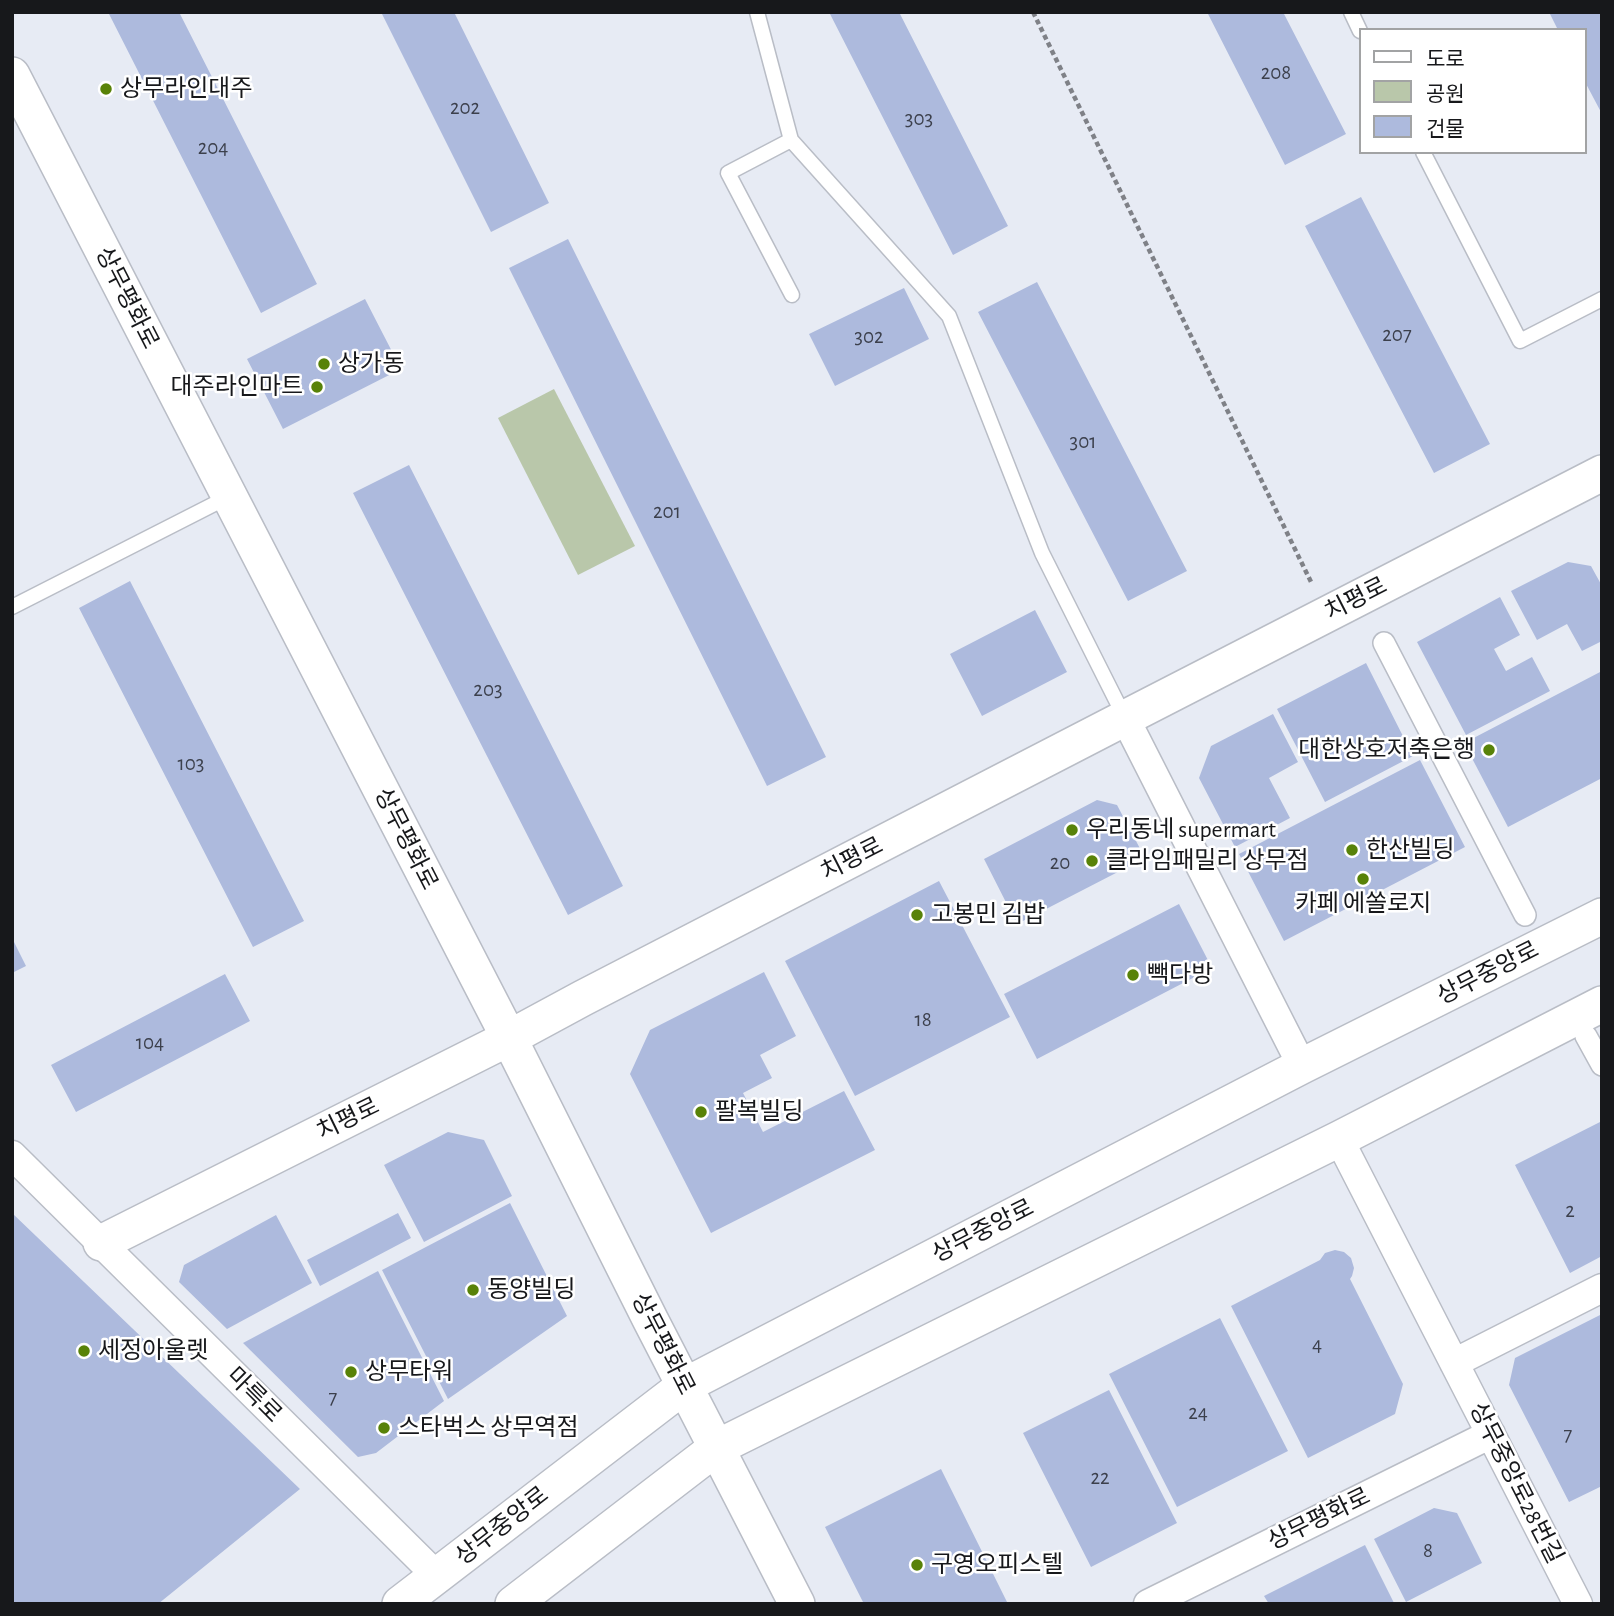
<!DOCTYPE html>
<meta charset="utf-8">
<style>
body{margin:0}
#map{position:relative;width:1614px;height:1616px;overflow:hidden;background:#e7ebf4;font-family:"Alegreya Sans","Noto Sans KR",sans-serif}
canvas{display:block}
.frame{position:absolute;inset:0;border:14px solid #17181b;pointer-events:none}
.legend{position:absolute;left:1359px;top:28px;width:228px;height:126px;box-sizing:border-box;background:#fff;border:2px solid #a2a3a4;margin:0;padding:9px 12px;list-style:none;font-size:21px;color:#17181b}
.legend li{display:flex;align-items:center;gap:14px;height:35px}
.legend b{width:35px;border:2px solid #a2a3a4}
</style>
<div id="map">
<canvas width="1614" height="1616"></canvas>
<div class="frame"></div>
<ul class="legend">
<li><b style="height:9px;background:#fff"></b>도로</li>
<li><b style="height:19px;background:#b9c7aa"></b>공원</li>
<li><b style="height:19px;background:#adbadd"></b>건물</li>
</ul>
</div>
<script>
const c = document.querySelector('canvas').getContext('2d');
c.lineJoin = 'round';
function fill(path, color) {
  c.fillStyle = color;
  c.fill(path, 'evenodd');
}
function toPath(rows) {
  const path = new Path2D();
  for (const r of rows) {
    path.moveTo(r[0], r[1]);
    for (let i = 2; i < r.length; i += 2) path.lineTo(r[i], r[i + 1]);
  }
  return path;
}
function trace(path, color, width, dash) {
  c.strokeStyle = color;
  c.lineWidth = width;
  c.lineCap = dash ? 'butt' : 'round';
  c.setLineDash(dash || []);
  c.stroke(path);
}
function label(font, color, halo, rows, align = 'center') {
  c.font = font + ' "Alegreya Sans","Noto Sans KR",sans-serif';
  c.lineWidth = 5;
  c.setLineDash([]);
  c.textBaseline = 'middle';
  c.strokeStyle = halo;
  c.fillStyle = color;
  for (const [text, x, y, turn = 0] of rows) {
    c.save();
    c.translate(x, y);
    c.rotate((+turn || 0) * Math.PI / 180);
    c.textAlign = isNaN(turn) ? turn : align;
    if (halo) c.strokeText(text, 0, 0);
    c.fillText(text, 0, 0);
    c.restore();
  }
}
fill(toPath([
 [554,389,635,546,578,575,498,418]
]), '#b9c7aa');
fill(toPath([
 [108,12,179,12,317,284,261,313],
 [381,12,454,12,549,203,491,232],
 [829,12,899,12,1008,226,953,255],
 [1207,12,1283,12,1346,134,1285,165],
 [1549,12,1602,12,1602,114,1584,80,1584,30,1558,30],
 [1361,197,1490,444,1434,473,1305,226],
 [568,239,826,757,767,786,509,268],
 [1037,282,1187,571,1128,601,978,312],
 [904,288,929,339,835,386,809,334],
 [365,299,401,369,283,429,247,359],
 [409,465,623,886,568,915,353,493],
 [1568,562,1591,566,1602,586,1602,641,1582,651,1567,624,1537,640,1511,591],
 [130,581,304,921,253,947,79,608],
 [1500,597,1520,635,1494,649,1506,671,1532,657,1550,691,1466,735,1417,642],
 [1035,610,1067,672,982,716,950,654],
 [1366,663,1413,756,1325,802,1277,709],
 [1602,671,1602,778,1508,827,1464,743],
 [1273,714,1298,762,1269,778,1290,818,1235,847,1199,778,1211,746],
 [1420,760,1465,847,1284,941,1239,854],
 [1097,800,1117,805,1145,858,1017,924,984,859],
 [939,881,1010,1017,855,1096,785,961],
 [1179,904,1212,968,1037,1059,1004,994],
 [12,938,26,966,12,973],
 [764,972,796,1036,760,1055,772,1078,743,1093,763,1132,844,1091,875,1150,711,1233,630,1074,650,1030],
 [225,974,250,1021,76,1112,51,1065],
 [1602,1121,1602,1256,1570,1273,1515,1165],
 [448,1132,484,1140,512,1196,424,1242,384,1165],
 [510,1203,567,1316,448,1399,382,1270],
 [12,1213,300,1489,158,1604,12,1604],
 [398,1213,411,1238,320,1286,307,1260],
 [276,1215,312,1283,227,1329,179,1282,184,1265],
 [1335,1250,1344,1252,1351,1258,1354,1268,1352,1276,1350,1279,1403,1384,1395,1414,1308,1458,1231,1306,1320,1260,1325,1253],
 [378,1271,444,1401,376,1453,358,1457,243,1343],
 [1602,1314,1602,1486,1569,1502,1509,1385,1515,1358],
 [1220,1318,1288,1451,1177,1507,1109,1374],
 [1109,1390,1177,1523,1091,1567,1023,1433],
 [941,1469,1008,1604,864,1604,825,1527],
 [1434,1508,1457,1513,1482,1563,1406,1602,1374,1539],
 [1365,1545,1394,1603,1269,1604,1264,1596]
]), '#adbadd');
const service = toPath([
 [757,12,791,140,949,316,1042,553,1125,718],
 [1351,12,1360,31],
 [791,140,728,173,792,295],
 [1423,152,1520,341,1602,299],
 [12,607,228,497]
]);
const pedestrian = toPath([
 [1384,643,1525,915],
 [1586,1036,1602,1065]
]);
const minor = toPath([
 [1125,718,1302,1066],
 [1339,1139,1578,1604],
 [12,1155,437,1576],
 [1454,1363,1602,1288],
 [1148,1604,1491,1434]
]);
const tertiary = toPath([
 [12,75,509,1038,651,1321,797,1604],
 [101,1243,509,1038,583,998,1125,718,1602,473],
 [400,1604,684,1386,1302,1066,1602,916],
 [513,1604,716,1448,1339,1139,1602,1004]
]);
trace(service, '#b9bdc6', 17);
trace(pedestrian, '#b9bdc6', 24);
trace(minor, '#b9bdc6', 31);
trace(tertiary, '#b9bdc6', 38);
trace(toPath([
 [1033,12,1312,584]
]), '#7f8187', 4.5, [5, 3.5]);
trace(service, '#fff', 14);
trace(pedestrian, '#fff', 21);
trace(minor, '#fff', 28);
trace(tertiary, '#fff', 35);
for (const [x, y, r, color] of [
 [106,89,7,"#588208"],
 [324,364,7,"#588208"],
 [317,387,7,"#588208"],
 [1489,750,7,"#588208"],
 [1072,830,7,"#588208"],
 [1352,850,7,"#588208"],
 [1092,861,7,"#588208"],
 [1363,879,7,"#588208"],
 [917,915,7,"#588208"],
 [1133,975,7,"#588208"],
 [701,1112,7,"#588208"],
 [473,1290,7,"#588208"],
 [84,1351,7,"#588208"],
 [351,1372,7,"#588208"],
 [384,1428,7,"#588208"],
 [917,1565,7,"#588208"]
]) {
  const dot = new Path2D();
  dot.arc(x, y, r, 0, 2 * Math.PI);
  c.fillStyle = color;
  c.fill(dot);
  trace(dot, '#fff', 2.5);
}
label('21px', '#3c404c', null, [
 ["208",1276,73],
 ["202",465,108],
 ["303",919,119],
 ["204",213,148],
 ["207",1397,335],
 ["302",869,337],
 ["301",1083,442],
 ["201",667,512],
 ["203",488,690],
 ["103",191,764],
 ["20",1060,863],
 ["18",923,1020],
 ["104",150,1043],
 ["2",1570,1211],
 ["4",1317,1345],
 ["7",333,1398],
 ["24",1198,1413],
 ["7",1568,1435],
 ["22",1100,1478],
 ["8",1428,1551]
]);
label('24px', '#17181b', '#fff', [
 ["상무라인대주",120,89],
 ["상가동",338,364],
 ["대주라인마트",303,387,"right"],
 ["대한상호저축은행",1475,750,"right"],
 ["우리동네 supermart",1086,830],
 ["한산빌딩",1366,850],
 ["클라임패밀리 상무점",1106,861],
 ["카페 에쏠로지",1363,904,"center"],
 ["고봉민 김밥",931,915],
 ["빽다방",1147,975],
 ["팔복빌딩",715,1112],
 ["동양빌딩",487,1290],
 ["세정아울렛",98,1351],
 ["상무타워",365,1372],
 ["스타벅스 상무역점",398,1428],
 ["구영오피스텔",931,1565]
], 'left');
label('24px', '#17181b', '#fff', [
 ["상무평화로",127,298,63],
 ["치평로",1356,599,-27],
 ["상무평화로",406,839,63],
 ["치평로",852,859,-27],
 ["상무중앙로",1488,973,-27],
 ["치평로",348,1119,-26],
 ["상무중앙로",983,1231,-27],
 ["상무평화로",663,1344,63],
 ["마륵로",254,1395,45],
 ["상무중앙로28번길",1516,1483,63],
 ["상무평화로",1319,1519,-26],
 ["상무중앙로",502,1526,-38]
]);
</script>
